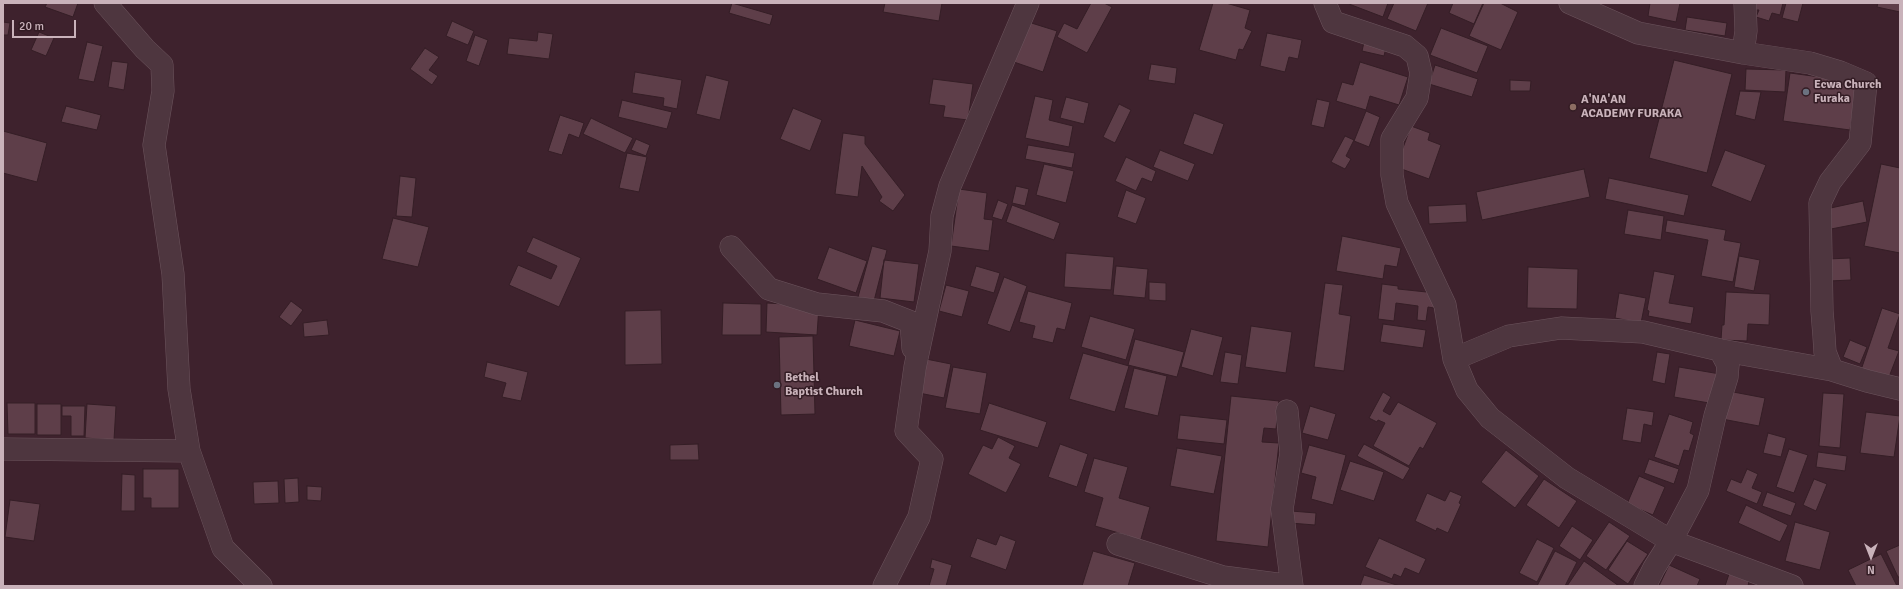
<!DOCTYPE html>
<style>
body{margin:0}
#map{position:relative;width:1903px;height:589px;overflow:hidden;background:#3e222d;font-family:Signika,sans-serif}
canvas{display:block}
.frame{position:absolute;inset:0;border:4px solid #c9b2ba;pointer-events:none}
.north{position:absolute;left:1851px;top:537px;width:40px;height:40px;-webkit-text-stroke:3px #331c24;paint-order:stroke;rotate:180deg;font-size:11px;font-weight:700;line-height:16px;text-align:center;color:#c9b2ba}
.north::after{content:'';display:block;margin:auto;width:14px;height:18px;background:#c9b2ba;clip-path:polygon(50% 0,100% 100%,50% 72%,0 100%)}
.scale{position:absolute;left:12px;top:20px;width:64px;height:18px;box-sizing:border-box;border:2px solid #c9b2ba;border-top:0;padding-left:5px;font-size:12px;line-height:14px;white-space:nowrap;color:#c9b2ba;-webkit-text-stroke:3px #331c24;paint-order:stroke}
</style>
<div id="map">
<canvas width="1903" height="589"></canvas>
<div class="frame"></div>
<div class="north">N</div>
<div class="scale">20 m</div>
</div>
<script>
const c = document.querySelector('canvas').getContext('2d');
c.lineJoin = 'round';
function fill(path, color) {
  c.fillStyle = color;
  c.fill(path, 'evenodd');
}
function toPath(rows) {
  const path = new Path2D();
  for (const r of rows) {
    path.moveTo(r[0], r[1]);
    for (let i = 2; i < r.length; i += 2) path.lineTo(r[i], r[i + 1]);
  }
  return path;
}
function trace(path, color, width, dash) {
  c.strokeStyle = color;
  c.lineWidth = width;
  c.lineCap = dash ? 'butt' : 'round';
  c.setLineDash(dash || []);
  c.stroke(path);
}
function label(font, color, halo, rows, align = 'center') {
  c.font = font + ' Signika,sans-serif';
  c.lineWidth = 3;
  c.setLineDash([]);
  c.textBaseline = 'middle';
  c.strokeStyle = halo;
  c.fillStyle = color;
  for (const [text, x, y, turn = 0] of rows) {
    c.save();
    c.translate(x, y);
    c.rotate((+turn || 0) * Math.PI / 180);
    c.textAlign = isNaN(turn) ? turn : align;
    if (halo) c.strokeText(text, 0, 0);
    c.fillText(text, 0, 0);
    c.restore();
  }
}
const building = toPath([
 [47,3,78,3,73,17,45,7,47,3],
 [732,3,773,15,770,25,729,13,732,3],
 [885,3,942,3,939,21,883,12,885,3],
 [1091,3,1104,3,1112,7,1087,53,1057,37,1064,23,1077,29,1091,3],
 [1213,3,1226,3,1250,10,1245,28,1252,31,1243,50,1239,49,1236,60,1199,50,1213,3],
 [1349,3,1388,3,1383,17,1349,4,1349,3],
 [1394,3,1428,3,1416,31,1387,19,1394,3],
 [1453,3,1483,3,1474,24,1449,13,1453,3],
 [1484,3,1500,3,1518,12,1501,50,1469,36,1484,3],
 [1650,3,1680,3,1676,22,1648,16,1650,3],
 [1756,3,1783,3,1780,15,1772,13,1769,21,1756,17,1759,10,1754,10,1756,3],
 [1786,3,1803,3,1798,22,1782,18,1786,3],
 [1878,3,1900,3,1900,12,1877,7,1878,3],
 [1687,17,1727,23,1725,36,1685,30,1687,17],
 [452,21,474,31,468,45,446,36,452,21],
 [1025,21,1057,31,1043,72,1011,61,1025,21],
 [3,22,10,23,8,35,3,35,3,22],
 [1441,28,1488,46,1477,73,1430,55,1441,28],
 [39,32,54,38,46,56,31,50,39,32],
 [538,32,553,34,549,59,507,54,509,38,537,41,538,32],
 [1267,33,1302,40,1298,59,1289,57,1285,72,1260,66,1267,33],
 [475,35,488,40,479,66,466,61,475,35],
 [1365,38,1387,43,1384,56,1362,51,1365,38],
 [87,42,103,46,94,82,78,79,87,42],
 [425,48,439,57,429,70,438,76,432,85,410,69,425,48],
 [1674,60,1732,74,1707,173,1649,158,1674,60],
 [112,61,128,63,124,90,108,87,112,61],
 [1360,62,1408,77,1399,105,1370,96,1366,110,1336,101,1342,82,1353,85,1360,62],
 [1151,64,1177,68,1175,84,1148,80,1151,64],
 [1435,65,1478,79,1472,97,1429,84,1435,65],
 [1746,69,1786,70,1785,92,1745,90,1746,69],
 [635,72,682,80,677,109,663,106,664,98,632,93,635,72],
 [1790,73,1857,82,1850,130,1783,121,1790,73],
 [706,75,729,81,720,120,696,114,706,75],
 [933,79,973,84,968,120,943,117,945,106,929,104,933,79],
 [1510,80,1531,81,1530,91,1510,91,1510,80],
 [1740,91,1761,92,1755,120,1735,115,1740,91],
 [1035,96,1053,100,1049,120,1073,126,1069,147,1025,138,1035,96],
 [1066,97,1089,103,1084,124,1060,118,1066,97],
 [1317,99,1330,102,1324,128,1311,125,1317,99],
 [622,100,672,112,667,129,618,117,622,100],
 [1119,104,1131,110,1115,143,1103,137,1119,104],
 [66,106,101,115,97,130,61,122,66,106],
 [793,108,822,120,810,151,780,139,793,108],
 [1366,111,1380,117,1369,147,1354,141,1366,111],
 [1194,113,1224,124,1213,155,1183,144,1194,113],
 [560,115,584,123,579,138,569,134,562,155,548,151,560,115],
 [591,118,633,138,625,153,583,134,591,118],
 [1411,126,1430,133,1428,140,1441,145,1429,179,1396,167,1411,126],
 [3,131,47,143,37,182,3,173,3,131],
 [843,133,865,136,865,144,905,195,893,211,879,201,882,197,862,166,858,197,835,194,843,133],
 [1345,136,1354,140,1346,156,1351,159,1345,169,1331,162,1345,136],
 [636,139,650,145,646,156,631,150,636,139],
 [1028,145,1075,153,1072,168,1025,159,1028,145],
 [1160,150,1195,164,1188,181,1153,167,1160,150],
 [1725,150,1766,165,1751,202,1711,186,1725,150],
 [627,153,647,157,639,192,619,188,627,153],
 [1126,157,1156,171,1152,182,1142,178,1136,191,1115,181,1126,157],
 [1044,164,1074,171,1066,203,1036,195,1044,164],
 [1881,164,1900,168,1900,253,1864,246,1881,164],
 [1584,169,1590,197,1482,220,1476,192,1584,169],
 [400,176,416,178,412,217,396,216,400,176],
 [1609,178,1689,195,1684,216,1605,199,1609,178],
 [1016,186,1029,189,1025,206,1012,203,1016,186],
 [959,189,987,193,984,219,993,220,989,251,951,246,959,189],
 [1126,190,1146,198,1136,224,1117,217,1126,190],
 [998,200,1008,204,1002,220,992,217,998,200],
 [1863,201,1867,222,1831,229,1826,209,1863,201],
 [1466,204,1467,222,1429,224,1428,206,1466,204],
 [1012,205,1060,223,1054,240,1006,222,1012,205],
 [1628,210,1664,216,1661,240,1624,234,1628,210],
 [393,218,429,227,418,267,382,259,393,218],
 [1667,220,1726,230,1724,240,1741,243,1733,282,1701,276,1708,240,1665,232,1667,220],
 [1342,236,1401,248,1397,267,1385,265,1383,279,1336,271,1342,236],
 [533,237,581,258,559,307,509,285,518,265,551,279,557,266,526,252,533,237],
 [872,246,887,250,874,301,858,297,872,246],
 [829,247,867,261,856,293,817,279,829,247],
 [1066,253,1114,257,1111,290,1064,287,1066,253],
 [1739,256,1760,260,1754,291,1734,287,1739,256],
 [1850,258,1851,280,1829,281,1828,259,1850,258],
 [884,260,919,264,914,302,880,298,884,260],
 [976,266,1000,273,994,293,970,286,976,266],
 [1116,266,1148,269,1145,298,1113,295,1116,266],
 [1528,267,1578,269,1577,309,1527,308,1528,267],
 [1654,271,1675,275,1669,303,1694,307,1691,324,1648,316,1649,311,1647,310,1654,271],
 [1004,277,1027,286,1010,332,987,324,1004,277],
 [1149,282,1166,283,1166,301,1149,300,1149,282],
 [1325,283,1343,285,1339,314,1351,316,1344,371,1314,367,1325,283],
 [1382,284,1398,286,1398,289,1436,293,1434,308,1428,307,1426,321,1417,320,1418,306,1396,303,1394,321,1378,319,1382,284],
 [946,285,969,291,962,317,939,311,946,285],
 [1028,291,1072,303,1065,330,1057,328,1053,343,1032,338,1035,326,1019,322,1028,291],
 [1726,292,1770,294,1769,325,1748,324,1747,341,1721,340,1722,325,1724,325,1726,292],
 [1619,293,1646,298,1641,323,1615,318,1619,293],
 [291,301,303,310,291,326,279,317,291,301],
 [723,303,761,304,761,335,722,335,723,303],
 [767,303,819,306,817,335,766,332,767,303],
 [1882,308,1900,314,1888,348,1899,351,1889,377,1861,370,1882,308],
 [661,310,662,364,625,365,625,311,661,310],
 [1090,316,1135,329,1126,360,1081,347,1090,316],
 [327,320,329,335,304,337,303,323,327,320],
 [855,320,900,331,894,356,849,346,855,320],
 [1383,324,1426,330,1423,348,1380,342,1383,324],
 [1251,326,1292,332,1286,373,1245,367,1251,326],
 [1191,329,1223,337,1213,376,1181,367,1191,329],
 [813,336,815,414,781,415,779,337,813,336],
 [1135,339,1184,352,1177,377,1128,365,1135,339],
 [1850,340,1867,347,1860,364,1843,357,1850,340],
 [1225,352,1242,355,1238,384,1220,382,1225,352],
 [1657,352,1670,354,1665,384,1652,381,1657,352],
 [1083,353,1129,366,1115,412,1069,399,1083,353],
 [926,359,951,364,944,398,919,393,926,359],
 [487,362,528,372,521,401,502,397,506,383,484,377,487,362],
 [953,367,987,373,980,414,945,408,953,367],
 [1679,367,1720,374,1715,404,1674,397,1679,367],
 [1134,368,1167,376,1158,416,1124,408,1134,368],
 [1728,391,1765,398,1759,426,1722,419,1728,391],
 [1383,392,1391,397,1383,411,1390,415,1398,402,1437,423,1423,449,1420,447,1409,466,1373,446,1385,423,1378,420,1377,422,1369,418,1383,392],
 [1823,393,1844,394,1840,448,1819,446,1823,393],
 [1231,396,1279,401,1276,429,1264,428,1262,442,1279,443,1268,547,1216,541,1231,396],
 [7,403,35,403,35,434,8,434,7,403],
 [989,403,1047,422,1038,448,980,430,989,403],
 [37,404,61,404,61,435,37,435,37,404],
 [87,404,116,406,114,440,85,438,87,404],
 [62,406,85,406,84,436,71,436,71,416,62,416,62,406],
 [1310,406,1336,414,1328,440,1302,433,1310,406],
 [1627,408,1654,412,1652,426,1644,424,1641,443,1622,440,1627,408],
 [1866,412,1900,416,1894,457,1860,453,1866,412],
 [1669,414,1693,422,1690,433,1694,435,1689,451,1684,450,1679,466,1654,457,1669,414],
 [1180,415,1227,420,1224,444,1177,439,1180,415],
 [1768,433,1786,438,1781,457,1763,453,1768,433],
 [998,437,1015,446,1009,458,1021,464,1006,493,968,474,983,445,992,449,998,437],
 [698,444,699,460,670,460,670,445,698,444],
 [1060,444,1088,454,1077,487,1048,477,1060,444],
 [1364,444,1410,468,1403,480,1357,456,1364,444],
 [1309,445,1346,455,1333,505,1311,499,1316,477,1301,473,1309,445],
 [1177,448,1222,456,1214,494,1170,486,1177,448],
 [1789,449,1808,455,1794,493,1776,487,1789,449],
 [1506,450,1539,476,1515,508,1481,482,1506,450],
 [1818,452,1847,456,1845,471,1816,467,1818,452],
 [1094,458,1128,467,1119,498,1150,507,1139,546,1127,543,1129,536,1095,526,1103,498,1084,492,1094,458],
 [1649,459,1679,469,1674,484,1644,473,1649,459],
 [1350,461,1384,472,1374,501,1340,490,1350,461],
 [143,469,179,469,179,508,151,508,151,498,143,498,143,469],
 [1747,469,1758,474,1752,488,1762,492,1757,504,1726,491,1731,479,1741,483,1747,469],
 [122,474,135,475,135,511,121,511,122,474],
 [1639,476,1665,487,1653,515,1627,504,1639,476],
 [298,478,299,502,285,503,284,479,298,478],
 [1544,479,1577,501,1559,528,1526,505,1544,479],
 [1814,479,1827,484,1816,511,1803,505,1814,479],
 [278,481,279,503,254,504,253,482,278,481],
 [307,486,322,487,321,501,307,500,307,486],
 [1450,491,1462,496,1459,503,1461,504,1448,533,1437,528,1436,531,1415,521,1427,493,1445,501,1450,491],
 [1767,492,1796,503,1791,516,1762,506,1767,492],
 [10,500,40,504,34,541,5,537,10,500],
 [1746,505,1788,525,1780,542,1738,523,1746,505],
 [1291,511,1316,513,1315,525,1290,523,1291,511],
 [1609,522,1630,536,1606,570,1586,556,1609,522],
 [1795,522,1830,532,1820,570,1785,561,1795,522],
 [1572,526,1593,540,1580,560,1559,546,1572,526],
 [1000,535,1016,541,1006,570,970,557,977,538,996,545,1000,535],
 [1379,538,1426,559,1419,574,1405,568,1401,577,1394,574,1392,579,1365,567,1379,538],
 [1537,539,1554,548,1537,582,1519,573,1537,539],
 [1627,541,1648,554,1628,584,1608,570,1627,541],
 [1900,545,1900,577,1898,577,1886,551,1900,545],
 [1093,551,1135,563,1128,586,1082,586,1093,551],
 [1555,551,1577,562,1565,586,1537,586,1555,551],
 [1881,554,1897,586,1856,586,1848,570,1881,554],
 [932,559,952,565,946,586,929,586,934,569,930,568,932,559],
 [1584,561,1619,586,1567,586,1584,561],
 [1669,565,1700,579,1697,586,1659,586,1669,565],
 [1729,574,1749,581,1748,586,1725,586,1729,574],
 [1364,575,1400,586,1360,586,1364,575]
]);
fill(building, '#5e3e49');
trace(building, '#351e26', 1);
const minor = toPath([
 [105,3,145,49,162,65,163,91,154,145,173,274,179,389,189,451,223,548,261,586],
 [1325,3,1333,22,1405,46,1417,56,1421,73,1417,98,1392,139,1392,175,1397,203,1445,305,1454,359,1467,390,1490,418,1567,478,1671,541,1654,568,1645,586],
 [1570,3,1638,33,1743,53],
 [1745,3,1746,31,1743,53,1810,63,1840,72,1866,83,1860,143,1830,182,1820,203,1822,311,1824,336,1825,352,1832,370,1867,381,1900,389],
 [731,247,769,289,817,304,883,311,911,322,913,348],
 [1720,350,1832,370],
 [1454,359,1509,336,1561,328,1643,332,1720,350,1728,365,1727,377,1715,416,1698,490,1671,541,1792,586],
 [1287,411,1291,453,1282,509,1292,586],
 [3,449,189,451],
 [1118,544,1223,577,1292,586],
 [884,586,919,517,932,459,906,431,915,367,940,251,942,216,950,186,1028,3]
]);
trace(minor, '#6c545d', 23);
trace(minor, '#4e363f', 22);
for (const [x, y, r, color] of [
 [1806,92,4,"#6b7280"],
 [1573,107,4,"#8d6e63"],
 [777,385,4,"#6b7280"]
]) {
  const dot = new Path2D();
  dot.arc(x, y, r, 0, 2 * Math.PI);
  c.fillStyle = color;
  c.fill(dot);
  trace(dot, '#331c24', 1.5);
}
label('bold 12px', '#c9b2ba', '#331c24', [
 ["Ecwa Church",1814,85],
 ["Furaka",1814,99],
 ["A'NA'AN",1581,100],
 ["ACADEMY FURAKA",1581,114],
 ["Bethel",785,378],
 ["Baptist Church",785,392]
], 'left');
</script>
